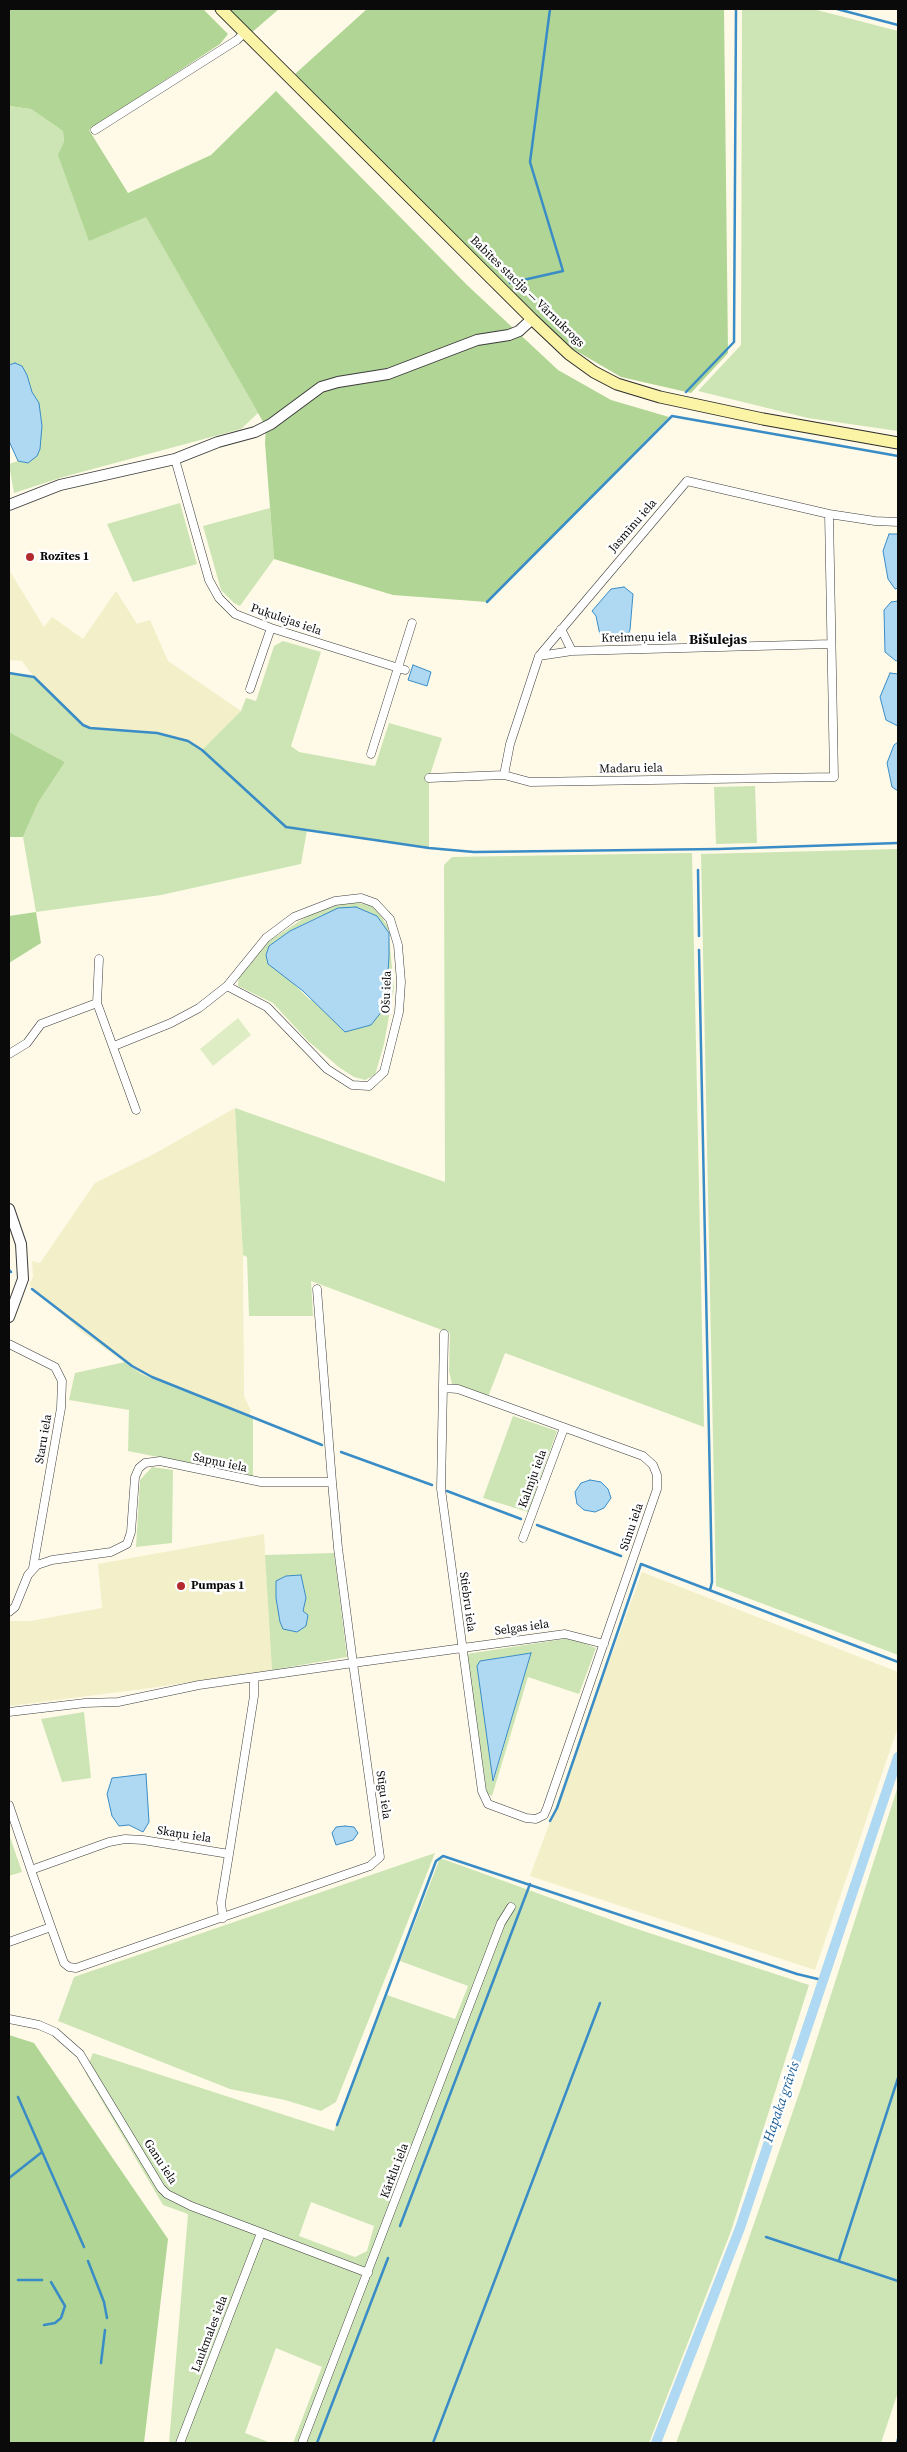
<!DOCTYPE html>
<meta charset="utf-8">
<style>
body{margin:0}
#map{position:relative;width:907px;height:2452px;overflow:hidden;background:#fefae7;font-family:"Source Serif 4",serif}
canvas{display:block}
.frame{position:absolute;inset:0;border:10px solid #0a0a0a;pointer-events:none}
</style>
<div id="map">
<canvas width="907" height="2452"></canvas>
<div class="frame"></div>
</div>
<script>
const c = document.querySelector('canvas').getContext('2d');
c.lineJoin = 'round';
function fill(path, color) {
  c.fillStyle = color;
  c.fill(path, 'evenodd');
}
function toPath(rows) {
  const path = new Path2D();
  for (const r of rows) {
    path.moveTo(r[0], r[1]);
    for (let i = 2; i < r.length; i += 2) path.lineTo(r[i], r[i + 1]);
  }
  return path;
}
function trace(path, color, width, dash) {
  c.strokeStyle = color;
  c.lineWidth = width;
  c.lineCap = dash ? 'butt' : 'round';
  c.setLineDash(dash || []);
  c.stroke(path);
}
function label(font, color, halo, rows, align = 'center') {
  c.font = font + ' "Source Serif 4",serif';
  c.lineWidth = 5;
  c.setLineDash([]);
  c.textBaseline = 'middle';
  c.strokeStyle = halo;
  c.fillStyle = color;
  for (const [text, x, y, turn = 0] of rows) {
    c.save();
    c.translate(x, y);
    c.rotate((+turn || 0) * Math.PI / 180);
    c.textAlign = isNaN(turn) ? turn : align;
    if (halo) c.strokeText(text, 0, 0);
    c.fillText(text, 0, 0);
    c.restore();
  }
}
fill(toPath([
 [9,570,44,627,52,617,83,639,116,591,137,624,150,620,168,661,241,711,202,750,188,741,157,733,90,728,83,725,34,677,22,661,9,660],
 [235,1108,243,1255,244,1396,251,1411,249,1416,141,1374,82,1332,29,1285,33,1277,32,1261,40,1263,95,1183,154,1154],
 [264,1534,272,1670,143,1689,9,1706,9,1621,30,1621,102,1608,98,1564],
 [642,1572,898,1672,898,1727,815,1970,530,1876]
]), '#f2efc9');
fill(toPath([
 [742,9,813,9,898,31,898,431,808,418,698,391,741,345],
 [9,106,31,109,63,131,64,142,146,216,258,413,241,429,63,477,14,493,9,464,18,461,28,463,39,403,32,392,27,375,15,363,9,365],
 [180,503,197,564,133,582,107,524],
 [270,508,274,559,240,606,234,603,221,590,203,526],
 [283,641,321,652,291,746,299,752,375,766,389,723,442,738,429,778,429,848,307,830,301,864,161,895,36,912,23,837,38,803,65,762,9,732,9,673,34,677,83,725,90,728,157,733,188,741,202,750,241,711,246,698,256,701,274,646],
 [755,786,757,843,716,844,714,787],
 [898,849,898,1655,716,1586,701,854],
 [692,853,704,1427,505,1353,488,1397,452,1384,449,1371,450,1333,311,1281,313,1316,249,1316,247,1257,243,1255,235,1108,445,1182,444,865,452,857],
 [348,901,375,906,388,927,394,988,384,1044,375,1075,365,1080,354,1077,340,1068,308,1041,273,1003,238,986,239,975,263,945,315,911],
 [322,915,389,933,389,956,386,1005,310,1000,287,977,269,946,290,931],
 [125,1362,141,1374,253,1418,253,1476,128,1451,129,1410,69,1400,75,1373],
 [513,1416,557,1431,528,1512,483,1498],
 [152,1467,173,1470,172,1543,136,1547,140,1480],
 [334,1553,347,1657,272,1670,265,1555],
 [276,1598,306,1598,303,1611,284,1629],
 [570,1638,596,1648,579,1694,528,1677,492,1796,487,1794,467,1654],
 [531,1653,494,1780,477,1666,503,1657],
 [84,1712,91,1778,62,1782,41,1719],
 [898,1786,898,2392,881,2443,676,2443,705,2365,802,2085],
 [9,1834,22,1872,9,1876],
 [435,1853,336,2102,321,2111,285,2100,230,2089,58,2021,74,1977],
 [440,1858,631,1927,809,1985,731,2231,649,2443,293,2443,322,2367,276,2348,245,2433,271,2443,169,2443,188,2214,163,2205,85,2072,93,2053,334,2131,387,1995,455,2019,468,1986,400,1961],
 [311,2202,374,2226,367,2251,355,2257,299,2236]
]), '#cde5b4');
fill(toPath([
 [9,9,203,9,228,34,220,44,89,130,128,193,211,155,276,91,467,285,558,370,611,400,669,417,487,602,393,595,274,559,265,443,266,427,146,217,89,241,58,155,64,142,63,131,31,109,9,106],
 [225,9,279,9,250,34],
 [367,9,724,9,728,353,691,393,621,377,573,349,484,267,295,74],
 [9,732,65,762,38,803,23,837,9,837],
 [36,912,41,943,9,963,9,916],
 [9,2035,34,2043,168,2239,144,2443,9,2443]
]), '#b0d594');
fill(toPath([
 [238,1018,251,1035,213,1066,200,1049]
]), '#dfedc5');
const water = toPath([
 [15,363,22,366,27,375,32,392,39,403,42,426,40,449,37,456,28,463,18,461,9,441,9,365,15,363],
 [889,534,898,534,898,588,895,589,888,579,883,551,889,534],
 [624,587,633,594,630,630,627,636,618,641,607,638,600,635,596,616,592,611,611,589,624,587],
 [898,601,898,660,896,661,885,652,884,610,891,602,898,601],
 [413,665,431,672,427,686,408,680,413,665],
 [890,673,898,674,898,726,886,720,880,697,890,673],
 [898,742,898,791,892,787,887,763,894,745,898,742],
 [356,907,377,916,389,933,389,956,386,1006,371,1025,345,1032,303,991,268,964,266,955,269,946,290,931,338,908,356,907],
 [590,1480,601,1482,608,1489,611,1498,604,1508,595,1512,584,1510,577,1504,575,1492,581,1483,590,1480],
 [301,1575,306,1598,303,1611,308,1615,306,1626,297,1632,283,1629,280,1622,276,1598,276,1581,286,1576,301,1575],
 [531,1653,493,1781,477,1666,480,1661,531,1653],
 [146,1774,149,1822,143,1832,129,1825,119,1826,112,1816,107,1794,112,1778,146,1774],
 [345,1826,354,1827,358,1833,353,1840,336,1845,332,1833,336,1827,345,1826]
]);
fill(water, '#afd8f3');
trace(water, '#398cc6', 1);
trace(toPath([
 [837,9,898,25],
 [510,283,563,271,530,162,550,9],
 [686,392,734,342,736,9],
 [487,602,672,416,898,456],
 [9,673,34,677,83,725,90,728,157,733,188,741,202,750,286,827,429,848,474,852,719,849,898,843],
 [698,870,699,936],
 [699,950,712,1582,710,1590],
 [9,1270,11,1272],
 [32,1289,132,1366,152,1377,322,1445],
 [341,1452,432,1485],
 [447,1491,521,1519],
 [537,1525,621,1556],
 [550,1821,557,1808,641,1564,898,1662],
 [18,2097,84,2247],
 [337,2125,436,1861,443,1856,797,1974,822,1980],
 [9,2178,42,2152],
 [400,2226,530,1884],
 [766,2237,898,2281],
 [839,2260,898,2078],
 [88,2261,104,2302,107,2318],
 [18,2280,42,2280],
 [44,2325,55,2323,61,2318,65,2306,51,2282],
 [101,2363,105,2330],
 [317,2443,388,2258],
 [433,2443,600,2003],
 [897,2443,898,2439]
]), '#398cc6', 2.5);
trace(toPath([
 [656,2443,740,2228,898,1757]
]), '#afd8f3', 10);
const minor = toPath([
 [95,130,237,40,245,32],
 [175,459,209,580,219,598,235,614,271,628,405,670],
 [561,629,572,651],
 [539,656,572,651,831,644],
 [250,689,271,628],
 [371,754,412,623],
 [504,775,510,744,539,656,687,481,829,514,875,521,898,522],
 [429,778,504,775,530,782,834,777,829,514],
 [97,1003,136,1110],
 [114,1046,171,1023,199,1008,227,986,266,938,294,917,335,901,361,898,375,903,390,919,398,945,401,982,399,1012,384,1072,369,1086,352,1085,327,1069,267,1007,227,986],
 [9,1054,27,1043,41,1024,97,1003,99,959],
 [9,1344,55,1367,62,1381,61,1408,33,1568],
 [443,1388,458,1389,643,1456,653,1465,657,1475,657,1489,547,1808,544,1815,536,1819,526,1818,488,1804,482,1791,441,1489,444,1334],
 [332,1482,338,1548,353,1663,565,1634,604,1644],
 [523,1538,564,1428],
 [9,1612,15,1607,28,1575,37,1565,52,1560,111,1552,127,1544,131,1532,135,1477,139,1468,145,1463,160,1461,261,1482,332,1482,317,1289],
 [9,1712,85,1703,118,1702,199,1685,353,1663,380,1857,370,1866,76,1968,69,1967,64,1963,51,1927,9,1942],
 [9,1805,31,1870,109,1842,125,1839,143,1840,229,1854,254,1696,254,1678],
 [31,1870,51,1927],
 [223,1918,221,1903,229,1854],
 [9,2019,39,2025,55,2032,80,2054,161,2188,167,2194,191,2206,368,2273],
 [180,2443,261,2233],
 [302,2443,501,1923,511,1907]
]);
const tertiary = toPath([
 [9,505,60,485,175,459,218,442,255,432,271,424,321,387,338,382,388,374,477,340,509,335,519,331,532,319],
 [9,1209,21,1244,23,1279,9,1317]
]);
const secondary = toPath([
 [221,9,532,319,569,354,594,372,617,384,660,397,763,419,898,443]
]);
trace(minor, '#3d3d3d', 9);
trace(tertiary, '#3d3d3d', 12);
trace(secondary, '#2c2c2c', 13);
trace(minor, '#fff', 8);
trace(tertiary, '#fff', 10);
trace(secondary, '#fbf3a5', 11);
for (const [x, y, r, color] of [
 [30,557,5,"#b2292e"],
 [181,1586,5,"#b2292e"]
]) {
  const dot = new Path2D();
  dot.arc(x, y, r, 0, 2 * Math.PI);
  c.fillStyle = color;
  c.fill(dot);
  trace(dot, '#fff', 2);
}
label('12px', '#0a0a0a', '#fff', [
 ["Babītes stacija — Vārnukrogs",527,292,44],
 ["Jasmīnu iela",633,526,-49],
 ["Puķulejas iela",286,620,19],
 ["Kreimeņu iela",639,638,-1],
 ["Madaru iela",631,769,-1],
 ["Ošu iela",387,992,-88],
 ["Staru iela",44,1439,-80],
 ["Sapņu iela",220,1463,12],
 ["Kalmju iela",533,1479,-70],
 ["Sūnu iela",632,1527,-71],
 ["Stiebru iela",467,1602,82],
 ["Selgas iela",522,1628,-8],
 ["Stīgu iela",383,1795,82],
 ["Skaņu iela",184,1835,9],
 ["Ganu iela",160,2162,57],
 ["Kārklu iela",395,2171,-69],
 ["Laukmales iela",210,2334,-69]
]);
label('bold 12px', '#0a0a0a', '#fff', [
 ["Rozītes 1",40,557],
 ["Pumpas 1",191,1586]
], 'left');
label('bold 14px', '#0a0a0a', '#fff', [
 ["Bišulejas",718,640]
]);
label('italic 14px', '#1a5d94', '#fff', [
 ["Hapaka grāvis",782,2102,-71]
]);
</script>
